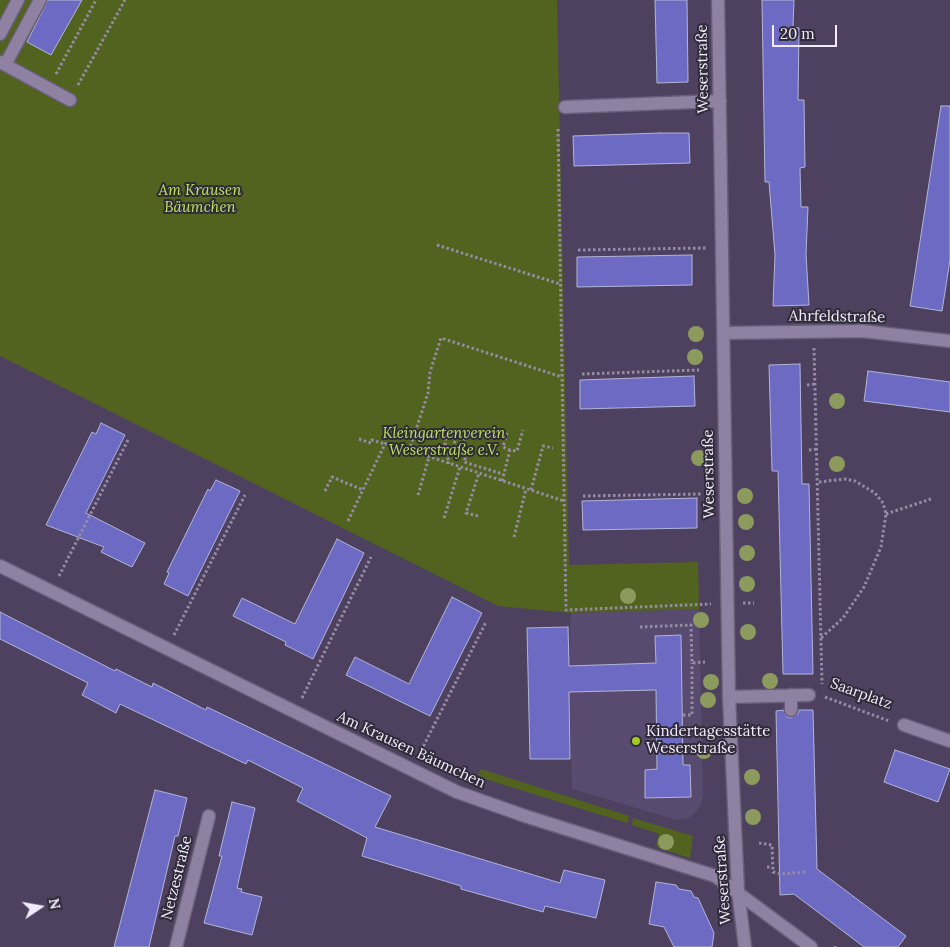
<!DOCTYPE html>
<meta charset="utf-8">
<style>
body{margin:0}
#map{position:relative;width:950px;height:947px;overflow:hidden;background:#4d415f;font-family:Lora,serif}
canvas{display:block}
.north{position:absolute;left:15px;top:882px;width:50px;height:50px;-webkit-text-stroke:4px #302b39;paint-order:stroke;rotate:78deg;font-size:14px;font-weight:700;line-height:20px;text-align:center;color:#f1ebfd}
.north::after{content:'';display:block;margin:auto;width:18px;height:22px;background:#f1ebfd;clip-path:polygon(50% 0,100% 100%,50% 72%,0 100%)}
.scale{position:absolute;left:772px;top:25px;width:65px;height:22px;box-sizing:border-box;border:2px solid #f1ebfd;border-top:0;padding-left:6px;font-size:15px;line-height:18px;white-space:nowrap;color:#f1ebfd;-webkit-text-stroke:4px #302b39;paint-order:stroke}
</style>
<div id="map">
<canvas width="950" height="947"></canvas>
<div class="north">N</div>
<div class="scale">20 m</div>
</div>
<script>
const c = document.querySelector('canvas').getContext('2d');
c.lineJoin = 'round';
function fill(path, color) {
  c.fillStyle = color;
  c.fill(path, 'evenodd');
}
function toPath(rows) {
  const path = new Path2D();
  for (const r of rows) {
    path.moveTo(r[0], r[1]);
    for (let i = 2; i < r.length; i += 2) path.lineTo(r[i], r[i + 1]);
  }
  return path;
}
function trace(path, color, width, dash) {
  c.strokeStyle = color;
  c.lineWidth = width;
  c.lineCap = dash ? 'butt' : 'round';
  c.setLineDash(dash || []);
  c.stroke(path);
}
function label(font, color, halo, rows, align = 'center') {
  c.font = font + ' Lora,serif';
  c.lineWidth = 4;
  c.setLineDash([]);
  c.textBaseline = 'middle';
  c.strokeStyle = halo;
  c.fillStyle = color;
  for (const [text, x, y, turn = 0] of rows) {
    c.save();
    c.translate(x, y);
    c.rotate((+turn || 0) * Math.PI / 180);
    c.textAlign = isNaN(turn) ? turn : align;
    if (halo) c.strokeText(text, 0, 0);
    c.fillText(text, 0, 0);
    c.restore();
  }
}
fill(toPath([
 [699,609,703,793,701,806,697,811,689,818,677,820,572,789,569,666,571,613]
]), '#594b6f');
fill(toPath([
 [0,0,557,0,569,565,698,562,699,609,571,613,498,606,0,356],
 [481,769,629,816,627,823,488,780,478,775],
 [633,818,693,836,690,858,658,848,656,844,659,834,632,825]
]), '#52631f');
const building = toPath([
 [48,0,82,0,51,55,27,42,48,0],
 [655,0,687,0,688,82,657,83,655,0],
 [762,0,794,0,793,27,799,28,798,100,804,100,805,167,800,168,801,207,808,207,806,254,809,305,773,306,775,255,769,182,765,182,762,0],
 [941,106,950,106,950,260,942,311,910,306,941,106],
 [660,133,689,133,690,163,574,166,573,136,660,133],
 [692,255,692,285,577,287,577,257,692,255],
 [800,364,802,484,809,484,813,674,783,674,778,471,772,471,769,365,800,364],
 [868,371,950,382,950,412,864,401,868,371],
 [694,376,695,406,580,409,580,380,694,376],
 [101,423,125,435,86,513,145,543,132,567,101,552,104,547,46,525,92,432,96,434,101,423],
 [216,480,240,491,188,596,164,584,169,573,167,572,208,489,210,491,216,480],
 [697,498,697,528,583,530,582,501,697,498],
 [337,539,364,553,313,659,285,645,286,642,233,616,242,598,295,624,337,539],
 [452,597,482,613,430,716,346,675,355,657,409,684,452,597],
 [0,612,115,671,116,669,152,687,153,683,206,710,207,707,391,796,375,827,560,883,564,870,605,880,596,918,545,906,543,912,461,889,461,886,362,856,367,838,297,801,303,788,248,760,246,764,120,704,116,713,82,695,88,683,0,639,0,612],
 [568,627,569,666,656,663,655,636,681,635,683,765,690,765,691,797,645,798,645,770,657,769,656,690,569,692,570,759,530,759,527,628,568,627],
 [783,710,787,717,791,718,798,714,799,710,813,710,817,869,906,936,898,947,864,947,794,894,780,895,776,711,783,710],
 [895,750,950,769,938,802,884,782,895,750],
 [155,790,187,798,178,836,175,836,149,947,114,947,155,790],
 [232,802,255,808,237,888,242,889,241,892,262,897,252,935,204,923,222,856,219,856,232,802],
 [656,882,676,885,679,889,691,891,694,897,698,898,714,933,712,947,674,947,664,927,649,924,656,882]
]);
fill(building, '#6c6ac3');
trace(building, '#b2b5d9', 1);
const lane = toPath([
 [0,34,18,0],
 [0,62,70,100],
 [5,65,40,0],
 [565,107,720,101],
 [791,695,791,710],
 [729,697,809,695]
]);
const street = toPath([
 [724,333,862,331,950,341],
 [0,566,457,792,525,816,715,876,811,947],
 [904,725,950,741],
 [176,947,209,816]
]);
const secondary = toPath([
 [718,0,729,697,738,891,745,947]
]);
trace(lane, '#685e77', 15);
trace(street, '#685e77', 15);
trace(secondary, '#685e77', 15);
trace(toPath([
 [56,74,96,0],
 [78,85,125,0],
 [558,129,566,610,711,604],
 [437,245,560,284],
 [578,250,706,248],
 [814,348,822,684],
 [582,374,699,370],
 [807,385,815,384],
 [447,428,445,443,449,464],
 [507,433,503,447,510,450],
 [456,436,452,455,456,457,460,454],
 [465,438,460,454,466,456,464,462,503,474],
 [359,439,371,443,372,440,385,444],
 [809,450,818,449],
 [409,451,428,393,430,372,441,338,562,377],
 [502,481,510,450,517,451,523,430],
 [819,482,845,479,855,481,875,493,883,503,886,514,881,547,864,587,843,618,821,638],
 [531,490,543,446,553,448],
 [325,491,332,477,363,490],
 [418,495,429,457],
 [583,496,702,494],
 [886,514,931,499],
 [478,516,466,513,479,473],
 [444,518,460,467],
 [348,521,385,444,388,443,564,501],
 [514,537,526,489],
 [59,576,129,438],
 [743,603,754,603],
 [640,627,691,625,692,663,705,662],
 [174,635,245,495],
 [825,697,889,721],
 [302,698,371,557],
 [683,715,692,715,692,663],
 [419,755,486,622],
 [759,843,772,845,773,872,781,874,805,872],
 [767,867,772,867],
 [835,947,835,946]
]), '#958ca4', 3, [2.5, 2.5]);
trace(lane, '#8e81a2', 12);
trace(street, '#8e81a2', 12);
trace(secondary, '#8e81a2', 12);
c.fillStyle = '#8c9a5d';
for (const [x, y] of [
 [696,334],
 [695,357],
 [837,401],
 [699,458],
 [837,464],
 [745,496],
 [746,522],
 [747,553],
 [747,584],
 [628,596],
 [701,620],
 [748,632],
 [770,681],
 [711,682],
 [708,700],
 [704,751],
 [752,777],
 [753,817],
 [666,842]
]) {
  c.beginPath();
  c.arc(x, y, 8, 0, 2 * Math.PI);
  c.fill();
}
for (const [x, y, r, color] of [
 [636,741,5,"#a4c824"]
]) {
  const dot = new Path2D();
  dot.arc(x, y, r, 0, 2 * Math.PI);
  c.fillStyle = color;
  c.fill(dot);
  trace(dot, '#302b39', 2);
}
label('15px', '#f1ebfd', '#302b39', [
 ["Weserstraße",703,69,-91],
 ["Ahrfeldstraße",837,317,1],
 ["Weserstraße",709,474,-91],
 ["Saarplatz",861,694,20],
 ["Am Krausen Bäumchen",411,750,25],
 ["Netzestraße",177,878,-76],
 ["Weserstraße",723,880,-94]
]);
label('italic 15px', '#bfe25b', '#302b39', [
 ["Am Krausen",200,191],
 ["Bäumchen",200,208],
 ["Kleingartenverein",444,434],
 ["Weserstraße e.V.",444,451]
]);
label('15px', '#f1ebfd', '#302b39', [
 ["Kindertagesstätte",646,732],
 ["Weserstraße",646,749]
], 'left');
</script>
